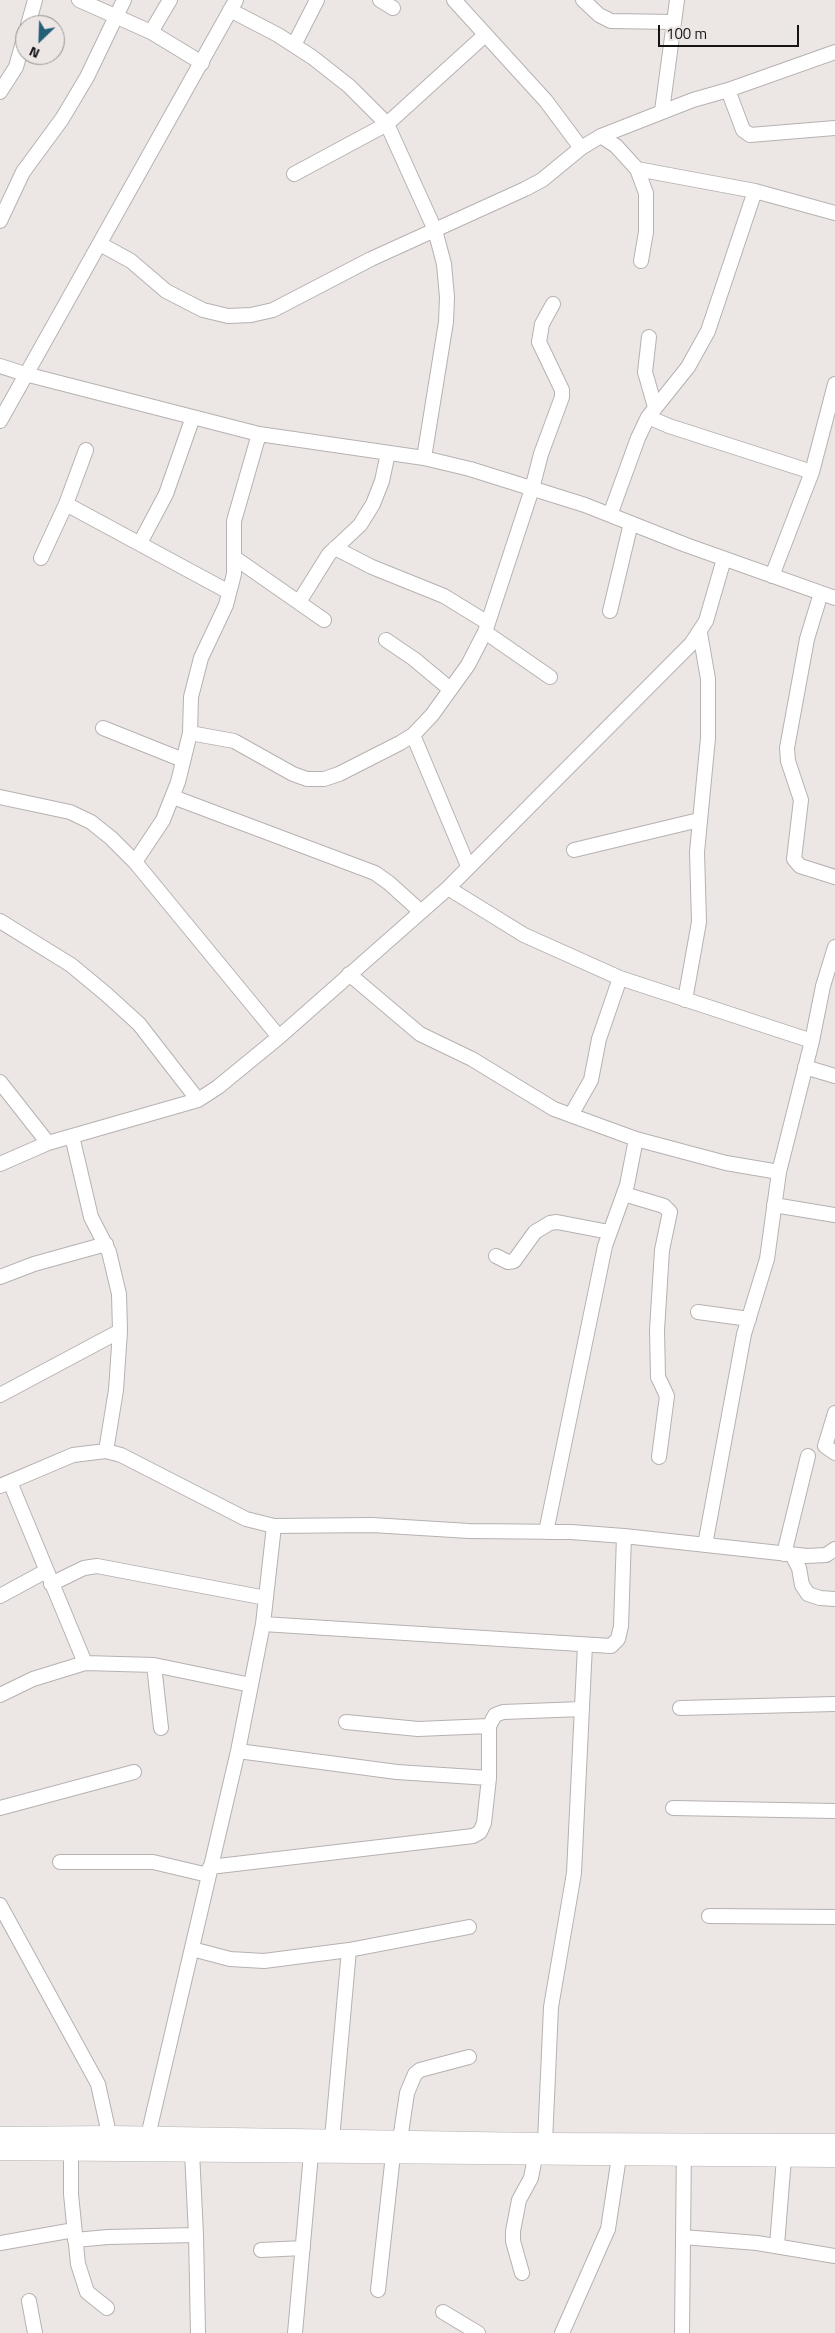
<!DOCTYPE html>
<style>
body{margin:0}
#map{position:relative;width:835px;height:2333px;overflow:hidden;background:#ece6e5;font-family:"Titillium Web",sans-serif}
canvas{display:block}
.north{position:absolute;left:15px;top:15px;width:50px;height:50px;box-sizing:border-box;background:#ece6e5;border:1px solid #969291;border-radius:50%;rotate:204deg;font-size:14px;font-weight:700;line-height:20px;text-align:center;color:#151313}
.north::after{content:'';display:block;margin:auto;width:18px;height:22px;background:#235f77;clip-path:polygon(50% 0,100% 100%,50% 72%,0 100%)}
.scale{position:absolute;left:658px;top:25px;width:141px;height:22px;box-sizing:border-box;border:2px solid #151313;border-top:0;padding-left:6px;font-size:15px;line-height:18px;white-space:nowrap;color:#151313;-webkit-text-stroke:4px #ece6e5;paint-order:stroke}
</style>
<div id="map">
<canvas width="835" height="2333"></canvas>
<div class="north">N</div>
<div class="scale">100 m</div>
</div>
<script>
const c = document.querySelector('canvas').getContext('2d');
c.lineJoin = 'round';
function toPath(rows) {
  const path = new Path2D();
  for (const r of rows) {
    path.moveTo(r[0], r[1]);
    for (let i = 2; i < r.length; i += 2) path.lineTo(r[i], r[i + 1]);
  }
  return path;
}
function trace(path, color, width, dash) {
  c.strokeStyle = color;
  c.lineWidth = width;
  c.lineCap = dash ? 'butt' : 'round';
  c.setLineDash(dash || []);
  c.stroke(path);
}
const minor = toPath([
 [79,0,151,32,202,63],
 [380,0,393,8],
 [454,0,546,101,581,148],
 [583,0,599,15,611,21,674,22],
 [230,10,278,35,312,57,349,86,387,124,435,230,444,264,447,297,446,322,424,458],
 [28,25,35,0],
 [151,32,170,0],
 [294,45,317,0],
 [728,90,743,130,750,135,835,128],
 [0,92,16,67,25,35],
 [662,111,677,0],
 [601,136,616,146,637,169,646,193,646,232,641,261],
 [637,169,755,191,835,213],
 [294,174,387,124,485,35],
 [0,221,23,172,62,119,87,77,124,0],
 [100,244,131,261,166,291,203,310,228,316,251,315,273,310,371,259,525,189,542,180,581,148,601,136,693,100,728,90,835,52],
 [649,337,645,372,655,407],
 [0,366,25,374,259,434,424,458,470,469,585,505,686,545,835,598],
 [648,417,669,426,812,472],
 [0,421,236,0],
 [66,504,229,592],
 [610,515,638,438,648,417,688,367,708,331,755,191],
 [140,543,166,494,193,417],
 [335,548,372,567,444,596,488,623],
 [41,558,66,504,86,450],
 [235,558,324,620],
 [772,576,812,472,835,384],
 [821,593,807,639,787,748,788,761,801,800,794,859,800,866,835,877],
 [299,602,329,554,360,525,373,504,382,481,388,453],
 [610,611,631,523],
 [485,632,550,677],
 [386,640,414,659,450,689],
 [103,728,183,760],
 [190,733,234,741,293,774,307,779,324,779,339,774,400,743,413,735,432,715,468,665,485,632,532,489,541,454,562,397,562,390,539,342,542,324,553,304],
 [413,735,468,866],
 [0,797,70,812,91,822,111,838,135,862,279,1037],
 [173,797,375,873,389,883,420,911],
 [574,850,699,820],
 [135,862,163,820,178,782,190,733,191,697,201,658,226,605,234,574,234,521,259,434],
 [448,888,524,935,620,978,812,1041],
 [0,921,71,965,106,994,139,1024,198,1100],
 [349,974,420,1034,472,1059,554,1109,636,1139,726,1163,779,1172],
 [685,1000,699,922,697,852,708,738,708,679,700,633],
 [805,1067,835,1076],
 [0,1082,48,1143],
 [571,1115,591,1080,599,1039,620,978],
 [72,1136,91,1217,109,1252,119,1294,120,1331,116,1390,106,1451],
 [0,1164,48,1143,198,1100,218,1087,279,1037,448,888,691,644,706,621,724,559],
 [624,1194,664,1206,670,1212,662,1250,657,1330,658,1377,667,1396,659,1457],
 [774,1205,835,1215],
 [496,1256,508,1262,514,1261,535,1232,550,1223,557,1222,609,1232],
 [0,1277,34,1264,106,1244],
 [698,1312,749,1319],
 [0,1395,120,1331],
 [835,1413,825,1446,835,1453],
 [10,1482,85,1663],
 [0,1486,73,1455,106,1451,121,1455,246,1519,274,1526,372,1525,469,1531,571,1532,624,1536,807,1556,826,1555,835,1549],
 [546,1532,605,1246,627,1185,636,1139],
 [705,1545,744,1334,767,1259,779,1172,812,1041,823,986,835,947],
 [784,1554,808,1456],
 [792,1555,799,1568,802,1585,808,1594,820,1598,835,1599],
 [51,1584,84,1568,97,1566,266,1598],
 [0,1596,46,1571],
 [263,1624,611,1646,618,1639,621,1626,624,1536],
 [154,1665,161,1728],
 [0,1695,33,1679,85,1663,154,1665,251,1685],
 [680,1708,835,1704],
 [346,1722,418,1729,489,1726],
 [238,1751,397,1772,489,1778],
 [0,1808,134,1772],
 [673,1808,835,1811],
 [60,1862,153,1862,208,1875],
 [210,1867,473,1836,480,1832,484,1823,489,1778,489,1726,495,1715,503,1712,582,1709],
 [0,1905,98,2084,111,2143],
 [709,1916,835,1917],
 [192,1949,230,1959,264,1961,349,1950,469,1927],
 [148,2136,238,1751,263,1624,274,1526],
 [332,2139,349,1950],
 [400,2140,407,2093,415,2074,420,2070,469,2057],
 [545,2142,551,2007,574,1873,585,1645],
 [71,2151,71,2194,78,2264,87,2292,107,2308],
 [192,2152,196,2235,198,2333],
 [683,2237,757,2243,835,2256],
 [75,2240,108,2237,196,2235],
 [0,2243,74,2230],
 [777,2245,784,2158],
 [261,2250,303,2248],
 [522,2273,513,2241,513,2231,519,2200,531,2178,535,2157],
 [378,2290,393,2155],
 [29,2301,35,2333],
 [443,2312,478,2333],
 [295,2333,311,2154],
 [562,2333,608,2229,619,2157],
 [682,2333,684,2146]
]);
const major = toPath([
 [0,2136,110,2135,536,2142,835,2143],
 [0,2151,835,2158]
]);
trace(minor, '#b7b1b1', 16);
trace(major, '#b7b1b1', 19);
trace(minor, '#fff', 14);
trace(major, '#fff', 18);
</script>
